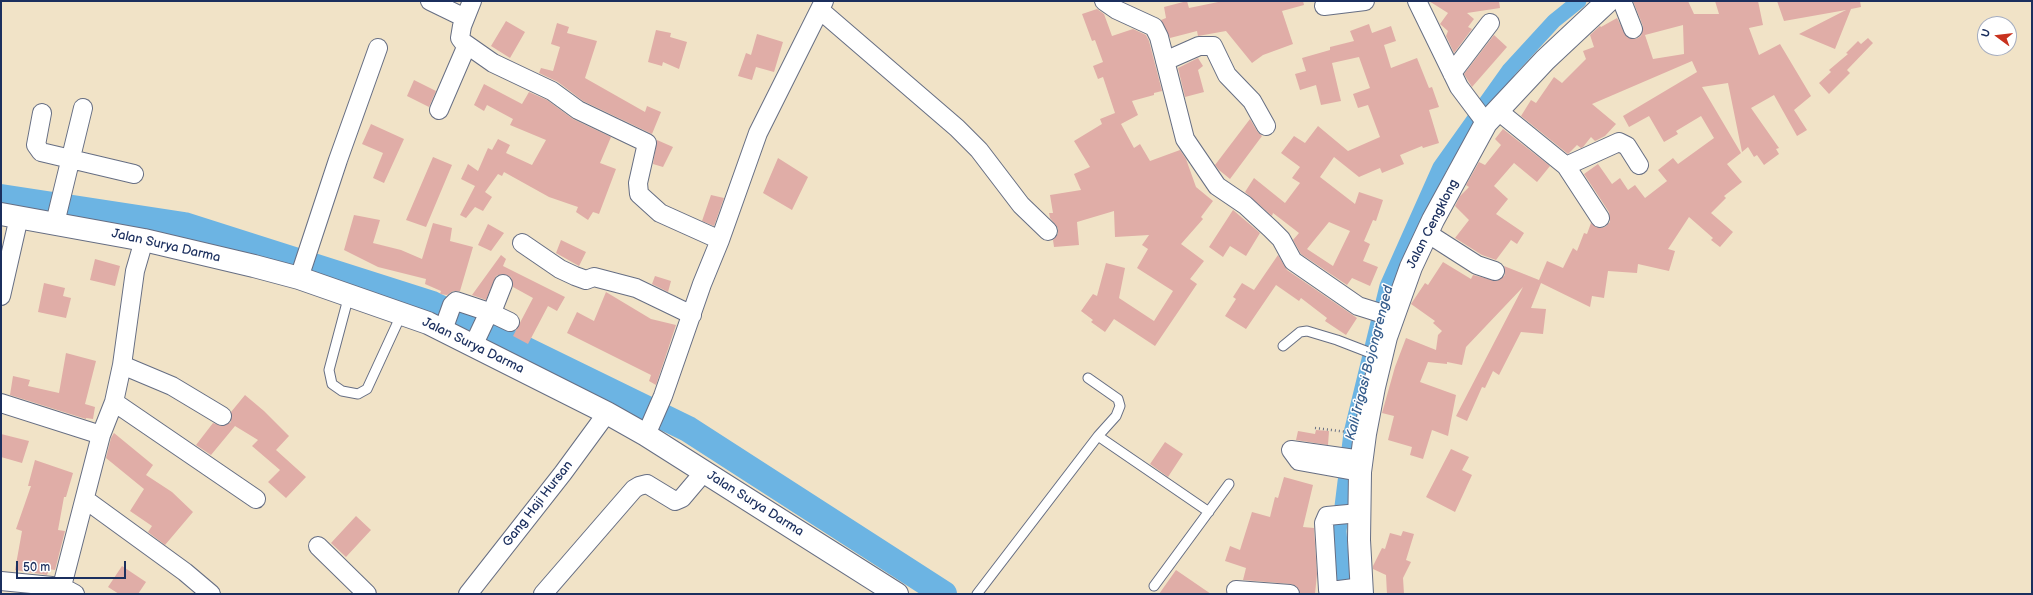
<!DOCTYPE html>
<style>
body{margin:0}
#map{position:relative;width:2033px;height:595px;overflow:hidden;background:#f1e3c7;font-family:"Balsamiq Sans",sans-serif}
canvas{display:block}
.frame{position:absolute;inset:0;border:2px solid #1b2f5e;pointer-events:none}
.north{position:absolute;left:1977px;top:16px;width:40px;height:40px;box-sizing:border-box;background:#fff;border:1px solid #a4acbf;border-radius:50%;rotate:285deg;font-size:11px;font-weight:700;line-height:16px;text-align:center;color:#1b2f5e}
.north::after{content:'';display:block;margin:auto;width:14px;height:18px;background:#c8321e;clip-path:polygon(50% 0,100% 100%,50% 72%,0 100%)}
.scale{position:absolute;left:16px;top:561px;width:110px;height:18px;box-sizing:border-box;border:2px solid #1b2f5e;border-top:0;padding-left:5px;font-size:12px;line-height:14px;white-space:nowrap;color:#1b2f5e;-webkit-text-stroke:3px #fff;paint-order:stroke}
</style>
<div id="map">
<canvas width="2033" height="595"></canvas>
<div class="frame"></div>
<div class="north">U</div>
<div class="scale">50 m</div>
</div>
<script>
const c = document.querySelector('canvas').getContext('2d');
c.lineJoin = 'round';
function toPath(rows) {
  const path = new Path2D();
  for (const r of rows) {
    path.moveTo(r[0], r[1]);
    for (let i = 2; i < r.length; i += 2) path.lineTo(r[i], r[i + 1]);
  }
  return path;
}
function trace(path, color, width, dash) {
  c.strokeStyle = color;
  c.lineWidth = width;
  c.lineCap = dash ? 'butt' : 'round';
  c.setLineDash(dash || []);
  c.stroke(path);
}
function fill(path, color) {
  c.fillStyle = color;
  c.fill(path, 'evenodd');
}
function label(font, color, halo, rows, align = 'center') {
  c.font = font + ' "Balsamiq Sans",sans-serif';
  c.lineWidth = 3;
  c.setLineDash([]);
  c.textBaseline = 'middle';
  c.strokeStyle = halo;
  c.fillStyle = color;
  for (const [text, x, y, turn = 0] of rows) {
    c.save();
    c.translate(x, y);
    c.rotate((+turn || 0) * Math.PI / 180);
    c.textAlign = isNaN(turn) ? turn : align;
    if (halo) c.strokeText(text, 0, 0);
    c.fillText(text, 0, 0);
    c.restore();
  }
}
trace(toPath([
 [1344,594,1339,531,1351,433,1387,286,1440,167,1509,70,1554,21,1579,1]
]), '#6cb4e3', 15);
trace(toPath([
 [1,197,184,225,432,304,688,429,944,594]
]), '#6cb4e3', 26);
fill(toPath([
 [1187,1,1189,8,1223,1,1303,1,1304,5,1282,11,1293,44,1263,55,1252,63,1226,31,1198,36,1197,31,1170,38,1161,20,1166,18,1164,7],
 [1429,1,1499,1,1500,8,1467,13,1474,19,1468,27,1472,29,1454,53,1446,36,1448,31,1440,24,1448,13],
 [1633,1,1688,1,1694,14,1719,14,1715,1,1758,1,1763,25,1749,28,1759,55,1780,44,1811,96,1794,110,1807,130,1797,136,1774,95,1751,108,1779,148,1776,149,1779,154,1764,165,1757,155,1754,157,1748,147,1742,152,1728,83,1702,87,1741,153,1727,164,1742,182,1724,196,1726,198,1711,213,1733,232,1720,247,1711,240,1713,238,1689,217,1668,249,1675,251,1669,271,1638,264,1637,273,1608,271,1604,298,1592,296,1590,307,1541,283,1531,308,1546,309,1543,334,1521,332,1499,375,1493,371,1485,388,1482,387,1467,421,1456,416,1523,287,1466,347,1462,365,1447,362,1447,364,1428,362,1420,382,1456,395,1448,436,1432,430,1423,459,1410,455,1412,447,1388,440,1394,416,1382,413,1395,367,1406,338,1436,350,1438,335,1442,331,1433,323,1435,321,1411,304,1425,283,1428,285,1443,262,1471,279,1473,275,1497,281,1505,275,1504,266,1539,280,1547,261,1563,268,1573,248,1577,251,1584,233,1587,234,1591,223,1600,228,1605,227,1610,222,1609,212,1584,174,1598,164,1612,184,1620,178,1628,190,1635,185,1645,198,1667,181,1658,170,1673,158,1678,164,1714,138,1701,116,1676,131,1678,134,1664,142,1649,116,1629,127,1623,116,1697,72,1692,61,1592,104,1616,124,1605,136,1595,141,1591,137,1583,147,1581,148,1577,145,1568,154,1521,116,1531,100,1536,103,1554,77,1562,83,1586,59,1583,51,1594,47,1590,35,1600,26,1601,27,1617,18,1627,37,1636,39,1641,36,1643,26],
 [1683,25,1684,54,1653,59,1645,35],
 [1777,1,1860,1,1861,7,1851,9,1835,49,1799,34,1846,10,1784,21],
 [1097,9,1104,14,1112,36,1133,29,1146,35,1149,41,1162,91,1154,93,1154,95,1132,101,1138,115,1121,124,1134,148,1140,144,1150,161,1180,150,1186,159,1196,187,1213,201,1201,217,1203,219,1181,244,1204,261,1190,279,1197,284,1155,346,1114,319,1105,332,1091,322,1093,320,1081,311,1093,294,1097,296,1106,263,1125,268,1119,298,1154,321,1173,291,1137,268,1148,249,1142,245,1149,235,1115,237,1114,211,1077,222,1079,245,1054,247,1053,240,1058,234,1058,228,1050,218,1049,213,1053,213,1050,195,1081,190,1074,174,1090,167,1074,141,1102,124,1100,119,1115,113,1103,77,1098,79,1093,66,1103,62,1095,40,1092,41,1082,14],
 [506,21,525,32,510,58,491,46],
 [557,23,569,27,567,33,597,41,585,78,645,112,647,106,661,112,652,134,583,101,558,82,539,73,541,68,553,71,560,47,551,44],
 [1369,24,1372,33,1391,26,1396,41,1384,45,1391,68,1417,58,1429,88,1432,87,1439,107,1429,110,1439,143,1423,148,1422,146,1400,155,1404,164,1382,173,1380,168,1359,177,1334,157,1320,177,1355,204,1359,192,1383,200,1376,221,1373,220,1364,241,1370,244,1363,261,1378,267,1370,286,1352,278,1347,285,1301,254,1293,240,1299,233,1273,213,1272,216,1245,192,1254,178,1285,203,1300,183,1292,178,1300,167,1281,153,1294,136,1305,143,1318,126,1348,151,1380,137,1368,105,1358,108,1353,94,1370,88,1359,57,1332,63,1341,101,1321,105,1316,85,1300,90,1295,74,1306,71,1302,58,1330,50,1330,47,1354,41,1350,31],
 [1329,222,1350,231,1333,266,1307,249],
 [656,30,671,33,670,37,687,42,679,69,663,62,662,66,648,62],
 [757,34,783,42,774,72,756,67,752,80,738,76,746,53,751,55],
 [1494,35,1507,47,1472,87,1464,74],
 [1868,38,1873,43,1847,70,1850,73,1829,94,1819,83,1831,72,1829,70,1848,54,1846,53,1858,41,1861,44],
 [1198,58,1203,66,1198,70,1204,92,1185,97,1178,68],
 [414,80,436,91,429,107,407,96],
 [484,84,522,104,529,92,547,100,573,119,611,137,600,163,616,169,599,214,593,212,588,220,576,212,578,207,549,197,504,172,502,176,498,174,485,192,492,197,483,211,475,207,466,218,460,215,475,186,461,179,468,164,478,171,488,148,492,150,498,139,510,145,506,153,532,165,546,140,510,125,513,119,487,105,484,111,474,105],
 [1250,119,1257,131,1262,136,1230,179,1219,170,1215,165],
 [371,124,404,139,384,183,373,178,383,153,362,144],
 [1503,129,1550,166,1537,182,1514,163,1494,186,1508,199,1496,214,1524,233,1517,244,1511,240,1496,260,1482,255,1455,238,1469,220,1455,206,1460,196,1469,187,1466,185,1479,162,1485,165,1501,145,1495,139],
 [657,140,673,147,663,167,653,164],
 [433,157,452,165,426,227,406,220],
 [778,158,808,177,792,210,763,193],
 [711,195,724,198,714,226,702,221],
 [1233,210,1260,233,1246,256,1230,246,1223,257,1209,247],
 [354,215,380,220,373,243,401,250,422,259,433,223,452,228,450,241,473,247,460,291,453,291,447,295,440,294,441,291,425,284,426,279,378,267,344,250],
 [488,224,504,233,491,251,478,245],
 [561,240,586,252,579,266,556,253],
 [501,255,506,259,503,266,565,297,557,311,548,306,528,344,513,336,533,298,513,287,511,277,502,274,496,276,486,300,472,295],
 [1278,255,1287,270,1357,318,1346,335,1325,321,1327,318,1301,298,1299,301,1276,285,1246,329,1225,316,1236,299,1233,297,1242,283,1254,290],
 [95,259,120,266,115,286,90,280],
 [655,276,671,281,668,292,652,284],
 [44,283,65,288,63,296,71,298,66,318,38,312],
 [606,292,651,319,676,325,656,385,649,381,651,375,567,333,577,312,594,321],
 [66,353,96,361,85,404,95,407,93,419,86,418,86,419,10,395,13,376,30,380,28,386,59,393],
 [245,395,264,411,289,436,276,450,306,477,286,498,268,482,280,470,252,446,258,440,235,426,211,455,196,445,213,423,222,426,231,422,231,412],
 [1316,430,1329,431,1328,445,1296,440,1298,431,1315,434],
 [114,433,153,465,146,475,172,492,193,512,165,545,148,532,152,526,130,511,144,489,106,458,111,438],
 [1,434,29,441,22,463,1,457],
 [1165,442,1183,454,1168,477,1150,464],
 [1451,449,1469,457,1462,470,1472,475,1455,512,1426,497],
 [35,460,73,473,66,497,64,497,58,530,65,531,55,570,49,569,47,575,15,570,22,531,16,529,31,486,28,486],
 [1284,477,1313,485,1303,527,1314,528,1317,574,1315,594,1300,593,1296,586,1291,584,1243,580,1246,568,1225,561,1230,546,1240,550,1252,512,1270,517,1275,497,1278,498],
 [356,516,371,530,346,557,331,543],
 [1403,531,1414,534,1406,560,1411,562,1403,578,1404,594,1387,594,1386,575,1373,569,1373,566,1382,548,1385,549,1390,533,1401,536],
 [122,566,146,582,138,594,119,594,108,587],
 [1176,570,1211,594,1159,594]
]), '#e0ada7');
const lane = toPath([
 [349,295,329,370,332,384,342,391,358,394,367,389,402,313],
 [1283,346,1300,332,1307,331,1337,340,1381,357],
 [1098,436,1209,512],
 [1154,586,1229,484],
 [977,594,1098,436,1116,416,1120,406,1118,399,1088,378]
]);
const street = toPath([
 [430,1,465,18],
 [472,1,462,26,460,38,463,42,493,63,552,91,578,110,647,143,638,183,639,194,660,213,720,240],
 [1104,1,1117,10,1154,27,1159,37,1185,139,1217,186,1245,205,1271,229,1281,239,1293,261,1358,306,1393,317],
 [1417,1,1459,87,1486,123],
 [1622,1,1633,29],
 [1324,6,1365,1],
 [820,10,957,128,979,150,1021,205,1048,231],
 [1165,61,1199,46,1213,46,1227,75,1252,101,1266,126],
 [1452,73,1490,23],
 [439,110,467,45],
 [1497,110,1566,166,1600,218],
 [42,113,36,145,41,152,134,174],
 [1566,166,1619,142,1627,146,1639,165],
 [55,223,83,108],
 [1427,233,1477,265,1495,271],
 [522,243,560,269,575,276,586,280,594,277,636,288,692,315],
 [299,278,338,160,378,48],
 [1,296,19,217],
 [492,312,503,284],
 [443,330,452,305,456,301,489,312],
 [473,346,489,312,510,322],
 [122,365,172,386,222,416],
 [114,402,256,499],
 [1,403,101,435],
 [646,435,663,396,702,284,720,240,758,133,824,1],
 [1360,472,1299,461,1291,450,1362,460],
 [86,500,185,572,211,594],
 [1359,513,1327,516,1324,523,1328,590,1331,591,1362,587],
 [318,546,367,594],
 [1,581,62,587,75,594],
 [1236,590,1290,594],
 [60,594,101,435,114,402,122,365,135,271,144,240],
 [468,594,563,473,607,413],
 [543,594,634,489,639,486,647,484,675,501,682,498,704,472]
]);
const secondary = toPath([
 [1362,594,1359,540,1360,472,1365,434,1374,387,1386,337,1411,267,1433,220,1486,123,1545,60,1608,1]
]);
const primary = toPath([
 [1,214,144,240,254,266,299,278,428,323,607,413,646,435,897,594]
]);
trace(lane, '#666e83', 11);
trace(street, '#666e83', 20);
trace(secondary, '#666e83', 24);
trace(primary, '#666e83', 24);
trace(toPath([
 [1315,428,1348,432]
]), '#666e83', 2.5, [1, 3]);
trace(lane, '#fff', 9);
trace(street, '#fff', 18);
trace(secondary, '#fff', 22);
trace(primary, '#fff', 22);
label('13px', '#1b2f5e', '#fff', [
 ["Jalan Cengklong",1433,224,-63],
 ["Jalan Surya Darma",166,246,13],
 ["Jalan Surya Darma",473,346,26],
 ["Gang Haji Hursan",538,504,-52],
 ["Jalan Surya Darma",755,504,32]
]);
label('italic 14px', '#375e8d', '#fff', [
 ["Kali Irigasi Bojongrenged",1370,363,-76]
]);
</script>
